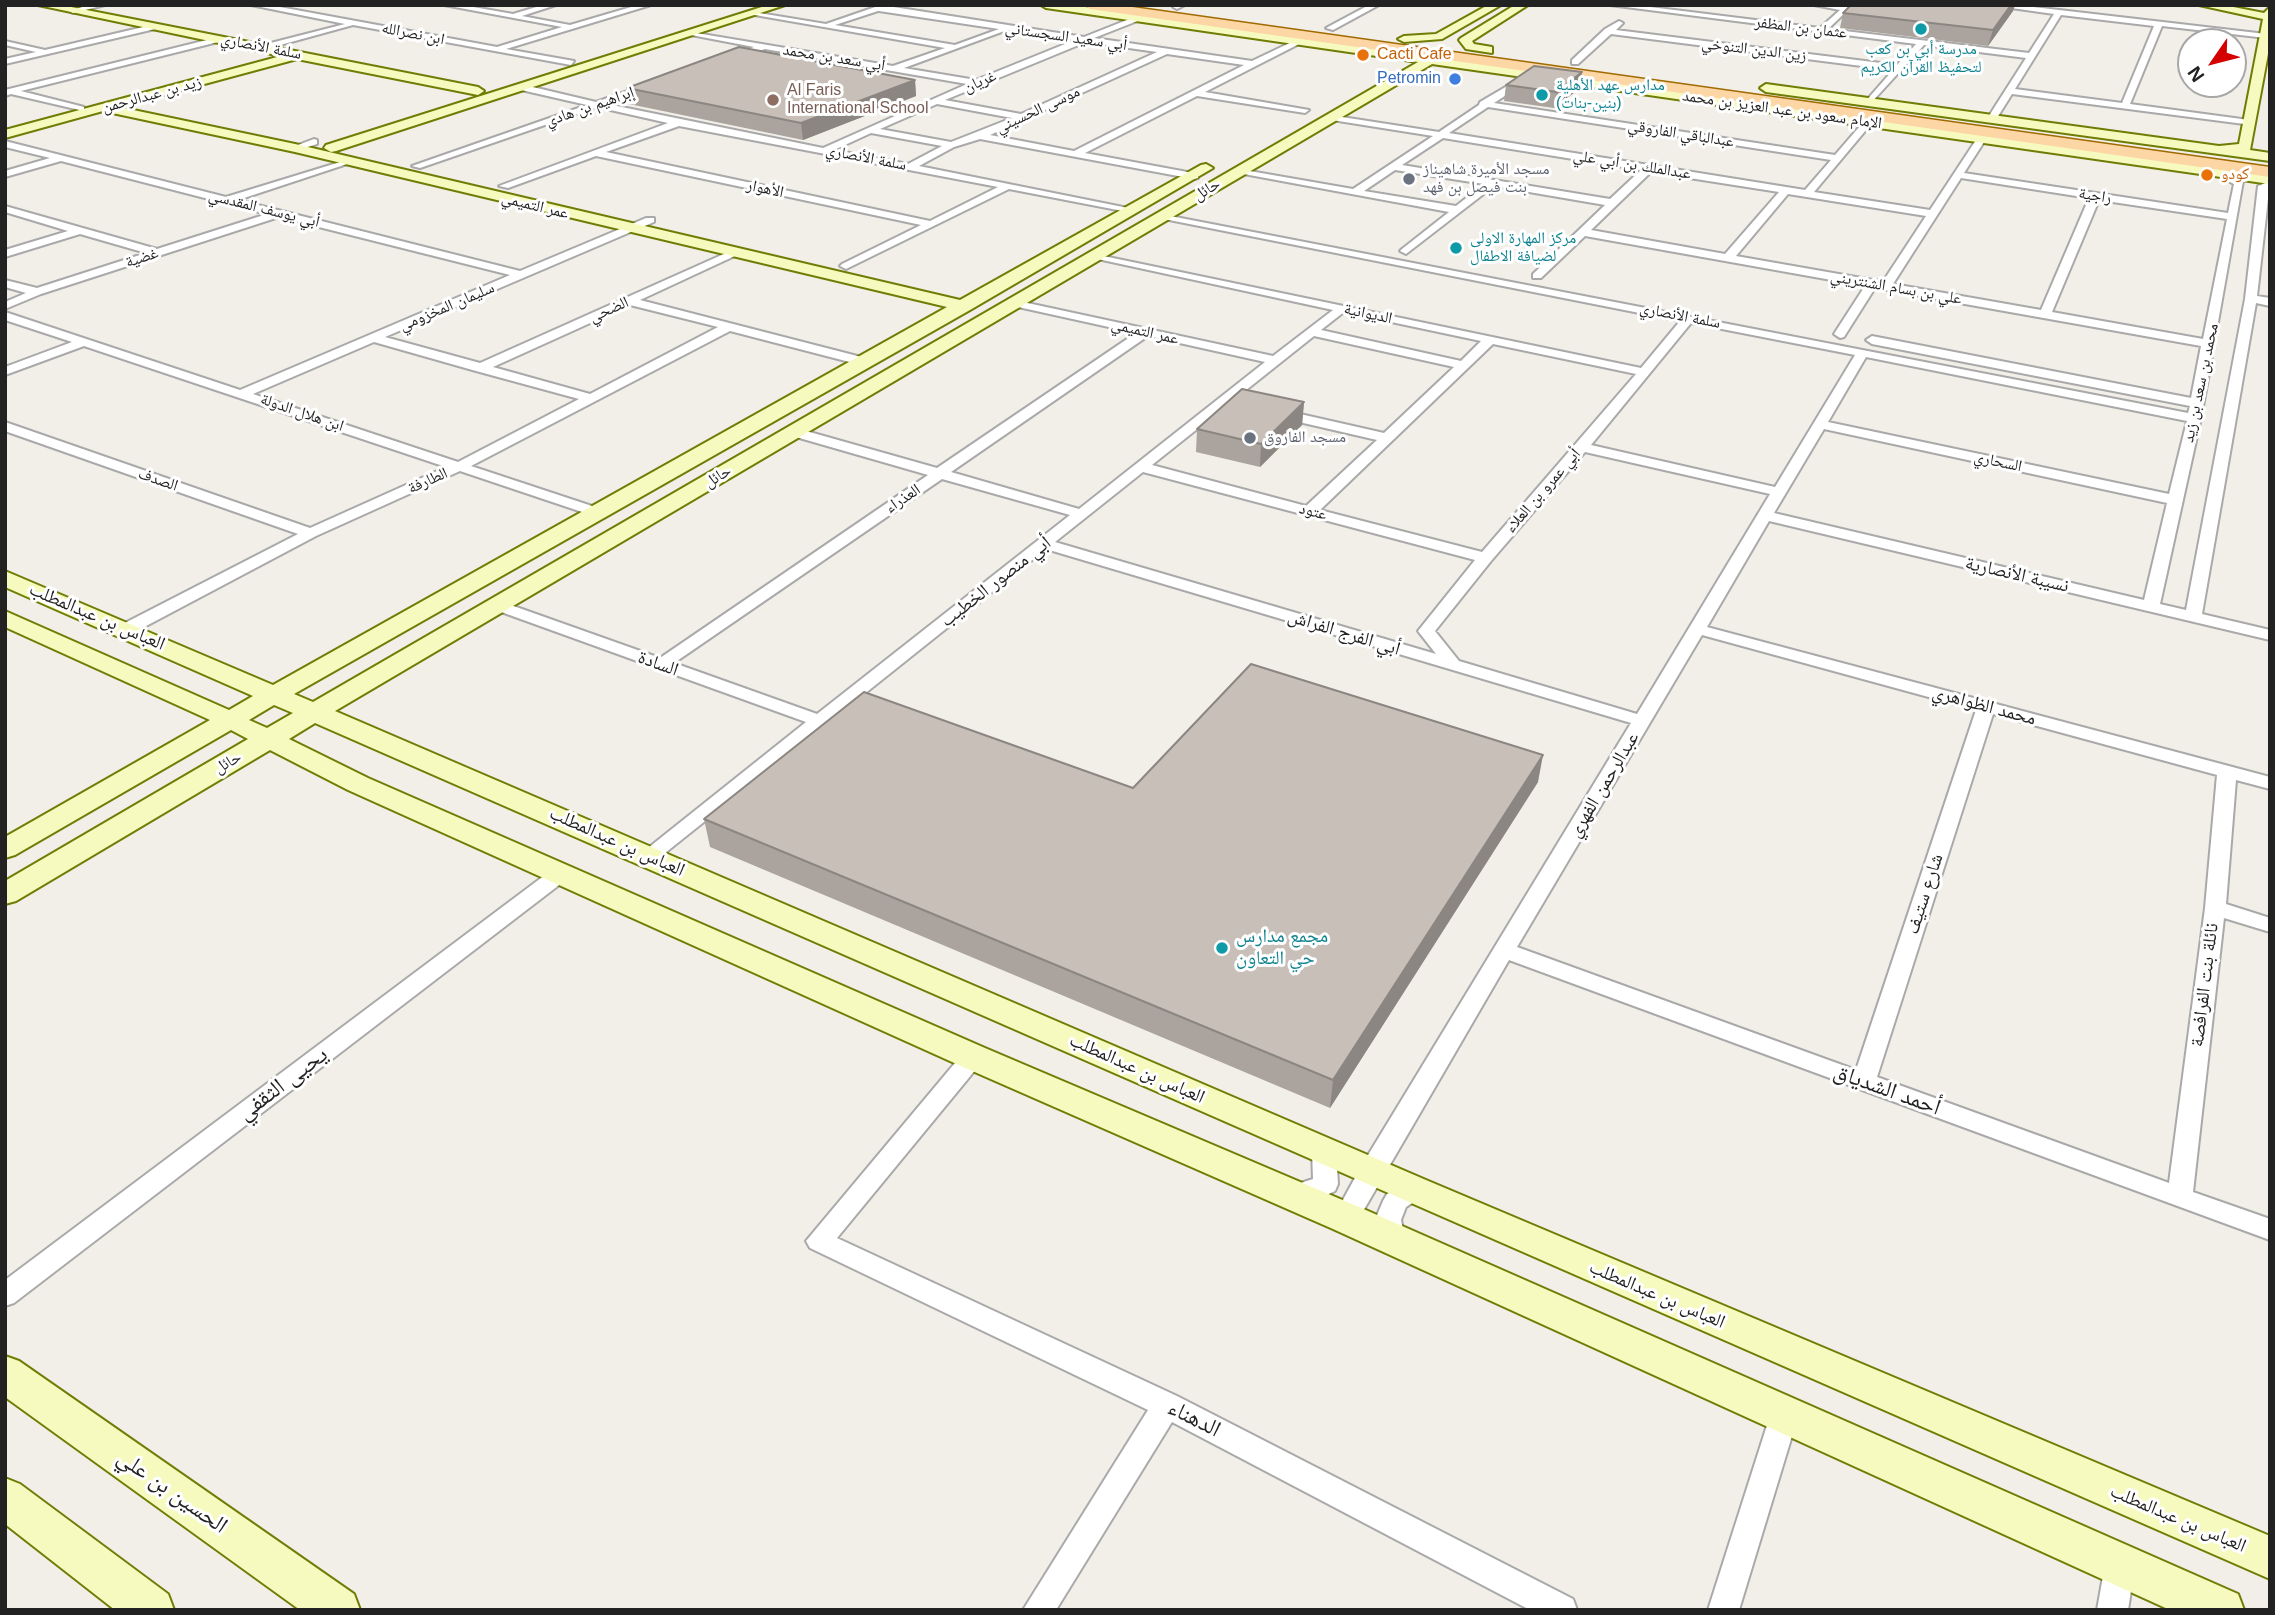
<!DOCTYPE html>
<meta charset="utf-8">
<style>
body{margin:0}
#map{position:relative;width:2275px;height:1615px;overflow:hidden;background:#f2efe9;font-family:Helvetica,sans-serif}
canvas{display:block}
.frame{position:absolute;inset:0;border:7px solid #222;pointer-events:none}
.north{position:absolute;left:2177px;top:28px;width:70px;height:70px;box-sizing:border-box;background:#fff;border:2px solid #a7a7a7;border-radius:50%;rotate:235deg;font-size:19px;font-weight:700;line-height:28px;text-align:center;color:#222}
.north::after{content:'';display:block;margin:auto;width:24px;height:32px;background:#d40000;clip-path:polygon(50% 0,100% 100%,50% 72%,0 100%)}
</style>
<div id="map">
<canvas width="2275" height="1615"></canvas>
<div class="frame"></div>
<div class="north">N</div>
</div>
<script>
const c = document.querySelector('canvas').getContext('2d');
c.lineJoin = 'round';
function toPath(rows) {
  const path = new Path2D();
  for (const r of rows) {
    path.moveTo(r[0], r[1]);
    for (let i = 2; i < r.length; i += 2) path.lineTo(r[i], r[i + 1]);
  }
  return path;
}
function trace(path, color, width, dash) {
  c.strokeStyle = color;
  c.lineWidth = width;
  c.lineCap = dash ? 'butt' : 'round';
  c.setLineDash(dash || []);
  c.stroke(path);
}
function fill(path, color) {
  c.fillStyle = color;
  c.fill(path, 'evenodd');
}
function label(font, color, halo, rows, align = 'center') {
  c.font = font + ' Helvetica,"Noto Naskh Arabic",sans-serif';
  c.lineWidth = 6;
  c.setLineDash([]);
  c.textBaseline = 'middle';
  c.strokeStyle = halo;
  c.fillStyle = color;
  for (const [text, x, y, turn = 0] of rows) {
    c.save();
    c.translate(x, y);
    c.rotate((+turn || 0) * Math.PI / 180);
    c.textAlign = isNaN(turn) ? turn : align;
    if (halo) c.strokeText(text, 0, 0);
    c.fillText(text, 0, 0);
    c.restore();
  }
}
const street = toPath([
 [89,5,105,5,73,13,69,11,89,5],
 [251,5,269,5,497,47,562,27,444,5,462,5,513,14,543,5,556,5,522,16,570,25,638,5,651,5,506,49,574,61,571,65,353,25,262,50,259,46,345,24,251,5],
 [881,5,1084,37,1137,16,1140,20,1094,38,1252,61,1298,39,1301,43,1205,92,1309,110,1305,113,1197,96,1085,153,1198,174,1198,178,1194,179,980,139,954,147,919,166,1138,210,1133,213,1009,189,846,269,840,266,842,264,921,225,596,156,508,188,499,186,668,123,597,107,420,168,412,166,587,105,517,89,520,84,596,102,651,83,654,88,607,104,823,148,967,84,765,49,729,61,726,57,754,47,686,34,690,32,893,66,945,48,749,14,753,12,826,24,881,5],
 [878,11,879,11,999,29,955,45,835,25,878,11],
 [1007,30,1075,40,976,80,904,68,1007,30],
 [1086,42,1157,52,1021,114,945,100,1086,42],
 [1167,54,1244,65,1074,151,990,135,1167,54],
 [937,104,1012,118,951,142,880,129,937,104],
 [679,126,998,187,930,221,606,152,679,126],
 [871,133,942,146,908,164,834,150,871,133],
 [1175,5,1185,5,1177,9,1173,7,1175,5],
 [1369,5,1379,5,1333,30,1326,28,1369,5],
 [1610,5,1634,5,1820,28,1840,10,1814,5,1853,5,1828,29,2029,53,2054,14,1990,5,2016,5,2266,34,2270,36,2266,38,2162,26,2130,104,2249,120,2254,123,2252,125,2012,94,1995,121,1992,122,1987,119,2026,58,1924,45,1869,105,1865,102,1893,70,1611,34,1578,64,1572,64,1572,60,1605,29,1619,21,1623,23,1616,30,1897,65,1916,44,1610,5],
 [2061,15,2154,26,2122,103,2015,89,2061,15],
 [152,25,155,29,5,64,5,59,36,52,5,45,5,41,45,50,152,25],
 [219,37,222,41,21,91,84,107,84,111,11,94,5,96,5,90,219,37],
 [1526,75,1529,80,1494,103,1835,155,1860,126,1866,126,1866,130,1814,192,1930,210,1978,137,1981,136,1986,139,1964,173,2228,213,2234,184,2210,172,2218,170,2243,181,2201,418,2160,604,2186,610,2245,299,2258,186,2270,181,2257,296,2270,298,2270,306,2256,303,2202,614,2270,630,2270,640,1769,521,1707,627,2270,777,2270,789,2236,780,2226,904,2270,918,2270,932,2224,918,2193,1192,2270,1219,2270,1240,1509,960,1355,1225,1346,1228,1337,1225,1333,1218,1362,1165,1631,723,1046,549,655,861,648,862,641,861,638,856,806,722,493,609,491,606,493,603,505,603,660,658,928,475,789,435,789,429,799,429,937,468,1136,333,1009,305,1009,299,1273,356,1333,310,1093,258,1089,257,1089,253,1641,368,1680,321,1164,219,1160,218,1160,214,2188,413,2190,406,1872,344,1866,340,1872,336,2191,398,2201,346,1875,288,1844,337,1840,338,1834,334,1865,286,1585,236,1541,278,1533,278,1533,274,1605,205,1494,186,1406,254,1400,251,1402,249,1449,212,1233,172,1238,169,1353,189,1433,136,1332,120,1327,117,1329,115,1439,132,1479,105,1480,102,1526,75],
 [1488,107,1831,160,1805,190,1449,133,1488,107],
 [1443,138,1641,170,1610,199,1402,165,1443,138],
 [1395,170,1484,184,1456,206,1364,191,1395,170],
 [1651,172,1779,192,1725,254,1591,230,1651,172],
 [1961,178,2089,198,2041,310,1893,284,1961,178],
 [1788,194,1926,216,1884,280,1873,280,1736,256,1788,194],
 [2099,200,2227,219,2203,339,2052,312,2099,200],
 [1344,312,1481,341,1461,361,1321,330,1344,312],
 [1691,323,1855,355,1775,487,1591,445,1691,323],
 [1148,336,1265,362,1079,509,951,472,1148,336],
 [1314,336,1454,367,1384,433,1278,409,1273,410,1273,416,1377,440,1306,506,1152,465,1314,336],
 [1493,344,1636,374,1482,552,1320,510,1493,344],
 [1866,357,2187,421,2169,494,1828,422,1866,357],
 [1824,429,2167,503,2144,600,1774,513,1824,429],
 [1585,452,1770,494,1637,714,1459,661,1435,631,1491,561,1585,452],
 [1143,472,1475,560,1418,631,1436,654,1055,542,1143,472],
 [942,479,1070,515,817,714,674,663,942,479],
 [1702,635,1976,710,1856,1070,1517,947,1702,635],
 [1993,714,2217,775,2205,908,2169,1183,1877,1077,1993,714],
 [314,139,317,140,317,144,295,151,290,148,314,139],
 [5,141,226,197,350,159,350,163,238,200,520,271,646,218,654,218,654,222,385,337,480,363,735,249,739,250,739,254,640,300,869,359,871,362,865,366,730,331,471,466,604,510,606,513,604,516,594,516,460,471,316,536,131,634,119,634,117,630,119,626,298,534,5,431,5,422,310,528,446,467,84,346,5,375,5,367,72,342,5,320,5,312,240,390,510,275,279,217,41,294,5,309,5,302,26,293,5,287,5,280,37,288,146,253,80,234,5,257,5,250,68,231,5,212,5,206,157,249,267,214,61,161,5,177,5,171,50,158,5,147,5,141],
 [630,305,718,327,590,394,493,367,630,305],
 [374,342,476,371,579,399,458,462,253,394,374,342],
 [560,867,567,869,570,874,567,879,14,1303,5,1306,5,1280,553,869,560,867],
 [973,1049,981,1051,984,1057,981,1063,837,1238,1177,1396,1573,1599,1577,1610,1530,1610,1172,1422,1056,1610,1023,1610,1148,1410,810,1248,806,1241,965,1051,973,1049],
 [1324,1142,1333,1144,1336,1151,1338,1184,1335,1191,1312,1202,1294,1205,1285,1202,1282,1195,1285,1188,1313,1179,1312,1151,1315,1144,1324,1142],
 [1413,1180,1422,1183,1425,1190,1422,1197,1406,1207,1401,1220,1405,1239,1401,1246,1392,1249,1383,1246,1375,1220,1383,1201,1387,1194,1413,1180],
 [1784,1403,1794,1407,1798,1416,1739,1610,1708,1610,1770,1416,1774,1407,1784,1403],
 [2120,1550,2131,1555,2135,1565,2128,1610,2097,1610,2105,1565,2109,1555,2120,1550]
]);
const secondary = toPath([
 [38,5,61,5,478,87,484,91,478,95,297,59,119,107,295,144,960,300,1201,165,1206,164,1213,168,970,310,294,694,313,702,1418,62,1046,8,1041,5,1071,5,2270,176,2270,184,1432,64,335,711,1426,1180,2270,1536,2270,1579,315,723,289,739,368,778,985,1048,1359,1207,2238,1594,2244,1610,2170,1610,1333,1229,961,1066,348,790,270,750,16,901,5,904,5,881,248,739,231,730,15,855,5,858,5,837,210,720,5,627,5,611,229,710,253,696,5,587,5,571,273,685,947,307,295,152,103,111,5,138,5,130,281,56,38,5],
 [274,705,293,713,267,728,249,720,274,705],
 [768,5,785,5,336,151,331,152,324,148,326,145,768,5],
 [1488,5,1501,5,1442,39,1404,42,1398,39,1404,36,1436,34,1488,5],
 [1515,5,1528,5,1472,41,1474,44,1492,47,1492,53,1466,49,1459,40,1461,38,1515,5],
 [2199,5,2223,5,2264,13,2270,7,2270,43,2250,150,2270,153,2270,161,1766,92,1760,88,1766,84,2219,146,2239,144,2263,19,2199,5],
 [5,1356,19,1361,354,1594,360,1610,300,1610,5,1397,5,1356],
 [5,1478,20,1484,168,1594,174,1610,115,1610,5,1524,5,1478]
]);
const primary = toPath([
 [1084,5,1118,5,2270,167,2270,177,1090,9,1084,5]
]);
trace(street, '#a9a9a9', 4);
trace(secondary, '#707d05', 4);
trace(primary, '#a06b00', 3);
fill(street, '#fff');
fill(secondary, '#f7fabf');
fill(primary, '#fcd6a4');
fill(toPath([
 [1851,5,2015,5,2013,11,1988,46,1840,28,1843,13],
 [915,80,916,96,803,140,629,104,627,88],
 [1506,85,1580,88,1554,108,1504,101],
 [1304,402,1302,425,1260,467,1196,452,1197,429],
 [1538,782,1330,1108,710,847,704,819,1133,788]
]), '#aba49e');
fill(toPath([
 [2011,5,2015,5,2013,11,1988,46,1993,30],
 [1582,72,1580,88,1554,108,1557,92],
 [915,80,916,96,803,140,801,123],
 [1304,402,1302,425,1260,467,1261,444],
 [1543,755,1538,782,1330,1108,1333,1080]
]), '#8b8681');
const building = toPath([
 [1851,5,2011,5,1993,30,1843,13,1851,5],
 [739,47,915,80,801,123,627,88,739,47],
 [1534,66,1582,72,1557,92,1506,85,1534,66],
 [1242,389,1304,402,1261,444,1197,429,1242,389],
 [1251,664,1543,755,1333,1080,704,819,864,692,1133,788,1251,664]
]);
fill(building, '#c7bfb8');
trace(building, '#8b8681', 2);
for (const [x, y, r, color] of [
 [1921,29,7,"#0f9aa8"],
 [1363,55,7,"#e8710a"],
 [1455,79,7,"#3f7fe0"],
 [1542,95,7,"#0f9aa8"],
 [773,100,7,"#8d6e63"],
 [2207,175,7,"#e8710a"],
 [1409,179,7,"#6b7280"],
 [1456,248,7,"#0f9aa8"],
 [1250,438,7,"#6b7280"],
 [1222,948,7,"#0f9aa8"]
]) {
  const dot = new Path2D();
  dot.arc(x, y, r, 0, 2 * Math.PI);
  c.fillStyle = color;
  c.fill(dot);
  trace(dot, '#fff', 2.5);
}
label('16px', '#222', '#fff', [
 ["عثمان بن المظفر",1801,28,7],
 ["ابن نصرالله",413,34,11],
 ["أبي سعيد السجستاني",1066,37,8],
 ["سلمة الأنصاري",261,47,11],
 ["زين الدين التنوخي",1754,50,7],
 ["أبي سعد بن محمد",834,58,9],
 ["غريان",980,82,-23],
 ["زيد بن عبدالرحمن",152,95,-15],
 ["إبراهيم بن هادي",590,107,-19],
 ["موسى الحسيني",1038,110,-25],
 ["الإمام سعود بن عبد العزيز بن محمد",1782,110,8],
 ["عبدالباقي الفاروقي",1681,134,9],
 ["سلمة الأنصاري",866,158,11],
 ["عبدالملك بن أبي علي",1632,165,9],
 ["الأهوار",765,189,12],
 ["حائل",1207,190,-31],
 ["راجية",2095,196,9],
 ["عمر التميمي",535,206,14],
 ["أبي يوسف المقدسي",264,209,14],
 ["غضية",142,258,-18],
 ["علي بن بسام الشنتريني",1896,288,10],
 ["سليمان المخزومي",447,307,-23],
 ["الضحي",609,310,-24],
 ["الديوانية",1368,314,12],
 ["سلمة الأنصاري",1680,316,11],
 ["عمر التميمي",1145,332,13],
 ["محمد بن سعد بن زيد",2201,383,-78],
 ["ابن هلال الدولة",302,413,19],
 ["السحاري",1998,462,12],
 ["حائل",718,477,-31],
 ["الصدف",158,480,19],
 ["الطارفة",428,481,-24],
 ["أبي عمرو بن العلاء",1543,491,-49],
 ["العذراء",903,499,-34],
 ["عتود",1313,512,15],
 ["حائل",228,763,-30]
]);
label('16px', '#0d838f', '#fff', [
 ["مدرسة أبي بن كعب",1921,50,"center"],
 ["لتحفيظ القرآن الكريم",1921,68,"center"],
 ["مدارس عهد الأهلية",1556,86],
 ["(بنين-بنات)",1556,104],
 ["مركز المهارة الاولى",1470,239],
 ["لضيافة الاطفال",1470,257]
], 'left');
label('16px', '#c56008', '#fff', [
 ["Cacti Cafe",1377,55],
 ["كودو",2221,175]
], 'left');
label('16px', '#366cbe', '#fff', [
 ["Petromin",1441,79]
], 'right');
label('16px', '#785e54', '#fff', [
 ["Al Faris",787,91],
 ["International School",787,109]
], 'left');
label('16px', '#5b616d', '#fff', [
 ["مسجد الأميرة شاهيناز",1423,170],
 ["بنت فيصل بن فهد",1423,188],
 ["مسجد الفاروق",1264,438]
], 'left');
label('19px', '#222', '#fff', [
 ["نسيبة الأنصارية",2017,575,13],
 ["أبي منصور الخطيب",996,582,-38],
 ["العباس بن عبدالمطلب",97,617,23],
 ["أبي الفرج الفراش",1344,633,17],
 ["السادة",658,664,20],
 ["محمد الظواهري",1984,706,15],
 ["عبدالرحمن الفهري",1604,785,-59],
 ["العباس بن عبدالمطلب",617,842,24],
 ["شارع ستيف",1925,894,-72],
 ["نائلة بنت الفرافصة",2205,985,-83],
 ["العباس بن عبدالمطلب",1137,1069,24],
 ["العباس بن عبدالمطلب",1657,1295,23],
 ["العباس بن عبدالمطلب",2178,1519,23]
]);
label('19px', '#0d838f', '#fff', [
 ["مجمع مدارس",1236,937],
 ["حي التعاون",1236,959]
], 'left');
label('23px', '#222', '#fff', [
 ["يحيى الثقفي",283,1084,-37],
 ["أحمد الشدياق",1887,1090,20],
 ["الدهناء",1194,1419,27],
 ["الحسين بن علي",172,1492,35]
]);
</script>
